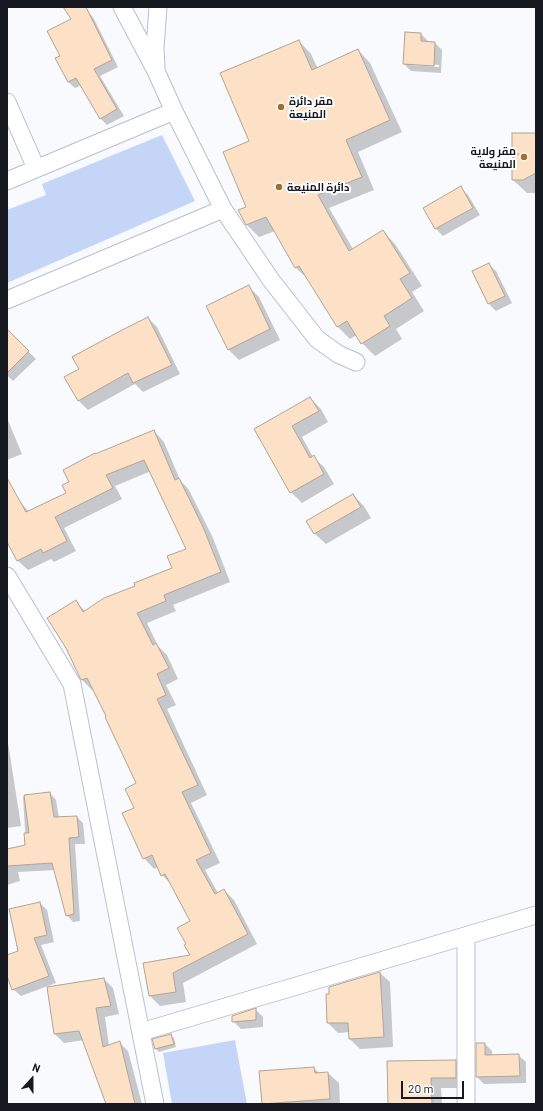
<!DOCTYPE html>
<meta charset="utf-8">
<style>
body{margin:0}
#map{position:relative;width:543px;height:1111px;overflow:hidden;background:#f9fafe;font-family:Barlow,sans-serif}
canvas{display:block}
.frame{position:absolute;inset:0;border:8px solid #161920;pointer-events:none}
.north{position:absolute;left:12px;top:1059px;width:40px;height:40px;-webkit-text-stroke:3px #fff;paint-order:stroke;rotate:21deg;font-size:11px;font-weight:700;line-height:16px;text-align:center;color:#161920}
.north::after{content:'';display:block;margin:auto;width:14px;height:18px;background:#161920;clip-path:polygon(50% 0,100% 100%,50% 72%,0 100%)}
.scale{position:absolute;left:401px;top:1081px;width:63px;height:18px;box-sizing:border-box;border:2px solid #161920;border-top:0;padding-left:5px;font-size:12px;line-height:14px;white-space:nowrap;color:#161920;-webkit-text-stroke:3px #fff;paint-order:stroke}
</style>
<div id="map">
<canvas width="543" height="1111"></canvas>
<div class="frame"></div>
<div class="north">N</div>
<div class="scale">20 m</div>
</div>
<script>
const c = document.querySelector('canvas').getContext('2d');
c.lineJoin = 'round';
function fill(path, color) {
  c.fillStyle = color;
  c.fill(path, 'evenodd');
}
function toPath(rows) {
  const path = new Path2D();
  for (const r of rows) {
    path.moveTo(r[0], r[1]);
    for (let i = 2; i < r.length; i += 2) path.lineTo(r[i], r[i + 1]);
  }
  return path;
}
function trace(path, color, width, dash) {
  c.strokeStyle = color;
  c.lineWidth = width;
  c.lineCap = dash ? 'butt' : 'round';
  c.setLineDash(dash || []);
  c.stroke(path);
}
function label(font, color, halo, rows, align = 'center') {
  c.font = font + ' Barlow,Cairo,sans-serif';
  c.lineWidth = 4;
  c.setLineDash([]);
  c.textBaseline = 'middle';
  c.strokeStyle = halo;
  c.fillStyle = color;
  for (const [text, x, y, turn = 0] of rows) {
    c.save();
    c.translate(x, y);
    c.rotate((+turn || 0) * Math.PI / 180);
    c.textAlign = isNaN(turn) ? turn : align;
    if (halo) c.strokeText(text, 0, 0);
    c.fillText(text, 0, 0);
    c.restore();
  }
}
fill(toPath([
 [162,135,195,201,7,283,7,210,46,195,42,184],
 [235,1040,247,1104,172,1104,163,1053]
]), '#c5d5f7');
fill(toPath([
 [64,7,85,7,94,19,118,67,100,76,124,116,107,125,101,119,82,85,75,88,68,82,61,57,73,19],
 [421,34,428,41,428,43,435,43,442,50,441,73,411,71,404,64],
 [410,63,439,65,439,67,410,65],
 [299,41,311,54,318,69,358,50,370,63,402,132,358,152,374,190,329,208,353,249,383,231,395,244,422,286,412,292,424,311,396,329,402,339,375,356,362,343,357,335,350,339,338,327,309,280,296,268,275,231,259,237,247,225,250,142],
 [536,134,536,193,527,193,513,180,517,157,513,153],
 [461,188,468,195,480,215,443,236,436,229,424,208],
 [488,264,496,271,512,303,496,311,489,304,473,271],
 [248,286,259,297,280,340,239,360,228,349],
 [148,318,157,327,180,374,143,392,135,384,88,410,78,400,80,370],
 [7,330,36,359,13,381,7,375],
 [310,398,321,409,328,422,302,437,313,457,324,467,334,484,302,503,291,492,256,429],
 [7,418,22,454,7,460],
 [154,431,164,442,180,480,189,490,213,538,230,582,173,605,176,611,147,623,158,646,167,655,178,679,166,685,176,705,167,709,207,795,191,803,220,863,205,870,218,893,224,890,234,900,257,944,183,983,186,1002,160,1006,150,996,144,964,191,955,191,922,171,884,162,875,158,867,154,869,144,858,135,808,138,784,94,689,92,690,82,680,67,648,76,602,85,611,173,568,188,549,151,471,115,486,122,499,64,528,76,551,54,562,51,559,28,570,17,560,7,540,7,503,17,498,29,512,67,493],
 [353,495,364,506,371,518,326,544,315,534,308,521],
 [7,736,21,826,7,828],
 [50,793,56,800,59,818,77,817,83,823,85,844,75,844,80,921,73,922,67,915,55,870,18,872,20,881,7,885,7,850,26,845,23,797],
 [40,903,47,910,54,942,41,945,56,983,21,996,13,989,7,973,7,956,19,952],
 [380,973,390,982,393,1047,360,1049,350,1039,350,1032,338,1033,328,1023,330,995],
 [104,979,113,988,119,1014,105,1017,109,1046,119,1042,128,1051,142,1104,107,1104,84,1040,64,1043,55,1034],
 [256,1010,263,1017,263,1027,241,1029,233,1021],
 [170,1035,174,1038,176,1047,159,1052,155,1048],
 [485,1044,492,1051,492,1056,518,1055,526,1062,526,1083,484,1084,477,1077],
 [456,1061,466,1072,466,1088,441,1088,442,1104,389,1104],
 [314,1068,319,1073,328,1073,339,1083,340,1104,263,1104]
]), '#0003');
const building = toPath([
 [63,7,86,7,112,60,94,69,117,109,100,119,76,78,68,82,55,58,60,56,47,31,71,19,63,7],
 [405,32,421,33,421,41,435,42,434,66,403,64,405,32],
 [299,40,312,70,358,49,390,120,346,140,362,177,318,195,349,251,383,230,410,273,400,279,412,298,384,316,390,326,361,344,347,321,337,327,299,266,295,268,266,217,246,225,238,210,246,207,223,152,249,141,220,73,299,40],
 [512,133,536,133,536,173,523,180,512,180,512,158,519,154,512,154,512,133],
 [461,186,473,208,435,229,423,208,461,186],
 [489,263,505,296,488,304,472,271,489,263],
 [249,285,270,329,228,350,206,306,249,285],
 [148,317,172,365,133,383,128,373,78,401,64,377,79,369,72,357,122,330,148,317],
 [7,329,29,351,7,373,7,329],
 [310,397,319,411,292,426,310,458,314,455,324,474,290,493,254,429,310,397],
 [154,430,175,480,179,478,203,527,221,572,164,595,166,601,137,613,153,645,156,643,169,668,157,674,166,695,157,699,198,785,182,792,211,853,196,860,215,894,224,889,248,934,173,973,176,992,149,996,143,963,190,955,184,945,186,944,177,928,190,921,165,874,161,876,152,855,143,859,122,813,134,808,125,789,136,783,105,717,106,716,87,678,81,680,66,648,47,618,76,600,83,612,104,598,135,586,134,583,172,568,167,556,186,549,144,460,106,475,113,488,55,517,67,541,43,553,41,549,17,561,7,542,7,478,26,512,66,493,62,485,69,482,63,470,95,453,95,454,154,430],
 [353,494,361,507,314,534,306,521,353,494],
 [50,792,54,817,77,816,79,837,69,838,74,914,66,916,52,863,7,866,7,849,25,845,24,833,29,833,24,795,50,792],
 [40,902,47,935,34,938,49,976,12,990,7,976,7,955,18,951,9,909,40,902],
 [380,972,384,1037,349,1039,348,1023,327,1023,326,994,329,994,329,987,380,972],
 [104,978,111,1006,96,1008,103,1047,120,1041,135,1104,106,1104,79,1031,54,1034,47,987,104,978],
 [256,1008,256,1020,232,1022,232,1016,256,1008],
 [171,1034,174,1044,155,1049,152,1039,171,1034],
 [476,1043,485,1043,485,1055,519,1054,520,1076,476,1077,476,1043],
 [456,1060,456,1078,431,1078,432,1104,388,1104,387,1061,456,1060],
 [314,1067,315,1073,328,1072,330,1099,262,1104,259,1071,314,1067]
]);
fill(building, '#fce1c6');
trace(building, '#b2a395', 1);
const street = toPath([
 [122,7,156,71,174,111,223,209,271,280,317,339,338,354,356,362],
 [156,67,155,48,158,7],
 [7,102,36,168],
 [7,181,174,111],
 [7,300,223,209],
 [7,576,72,684,155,1104],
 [141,1032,536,915],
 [466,1104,466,936]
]);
trace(street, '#b7bfd0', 19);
trace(street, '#fff', 17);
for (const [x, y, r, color] of [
 [281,107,4,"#a66d2b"],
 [524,157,4,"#a66d2b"],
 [279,187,4,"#a66d2b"]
]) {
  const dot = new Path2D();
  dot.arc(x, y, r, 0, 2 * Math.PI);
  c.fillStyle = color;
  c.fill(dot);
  trace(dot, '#fff', 1.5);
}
label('bold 11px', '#161920', '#fff', [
 ["مقر دائرة",289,101],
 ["المنيعة",289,114],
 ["مقر ولاية",516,151,"right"],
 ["المنيعة",516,164,"right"],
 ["دائرة المنيعة",287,187]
], 'left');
</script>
